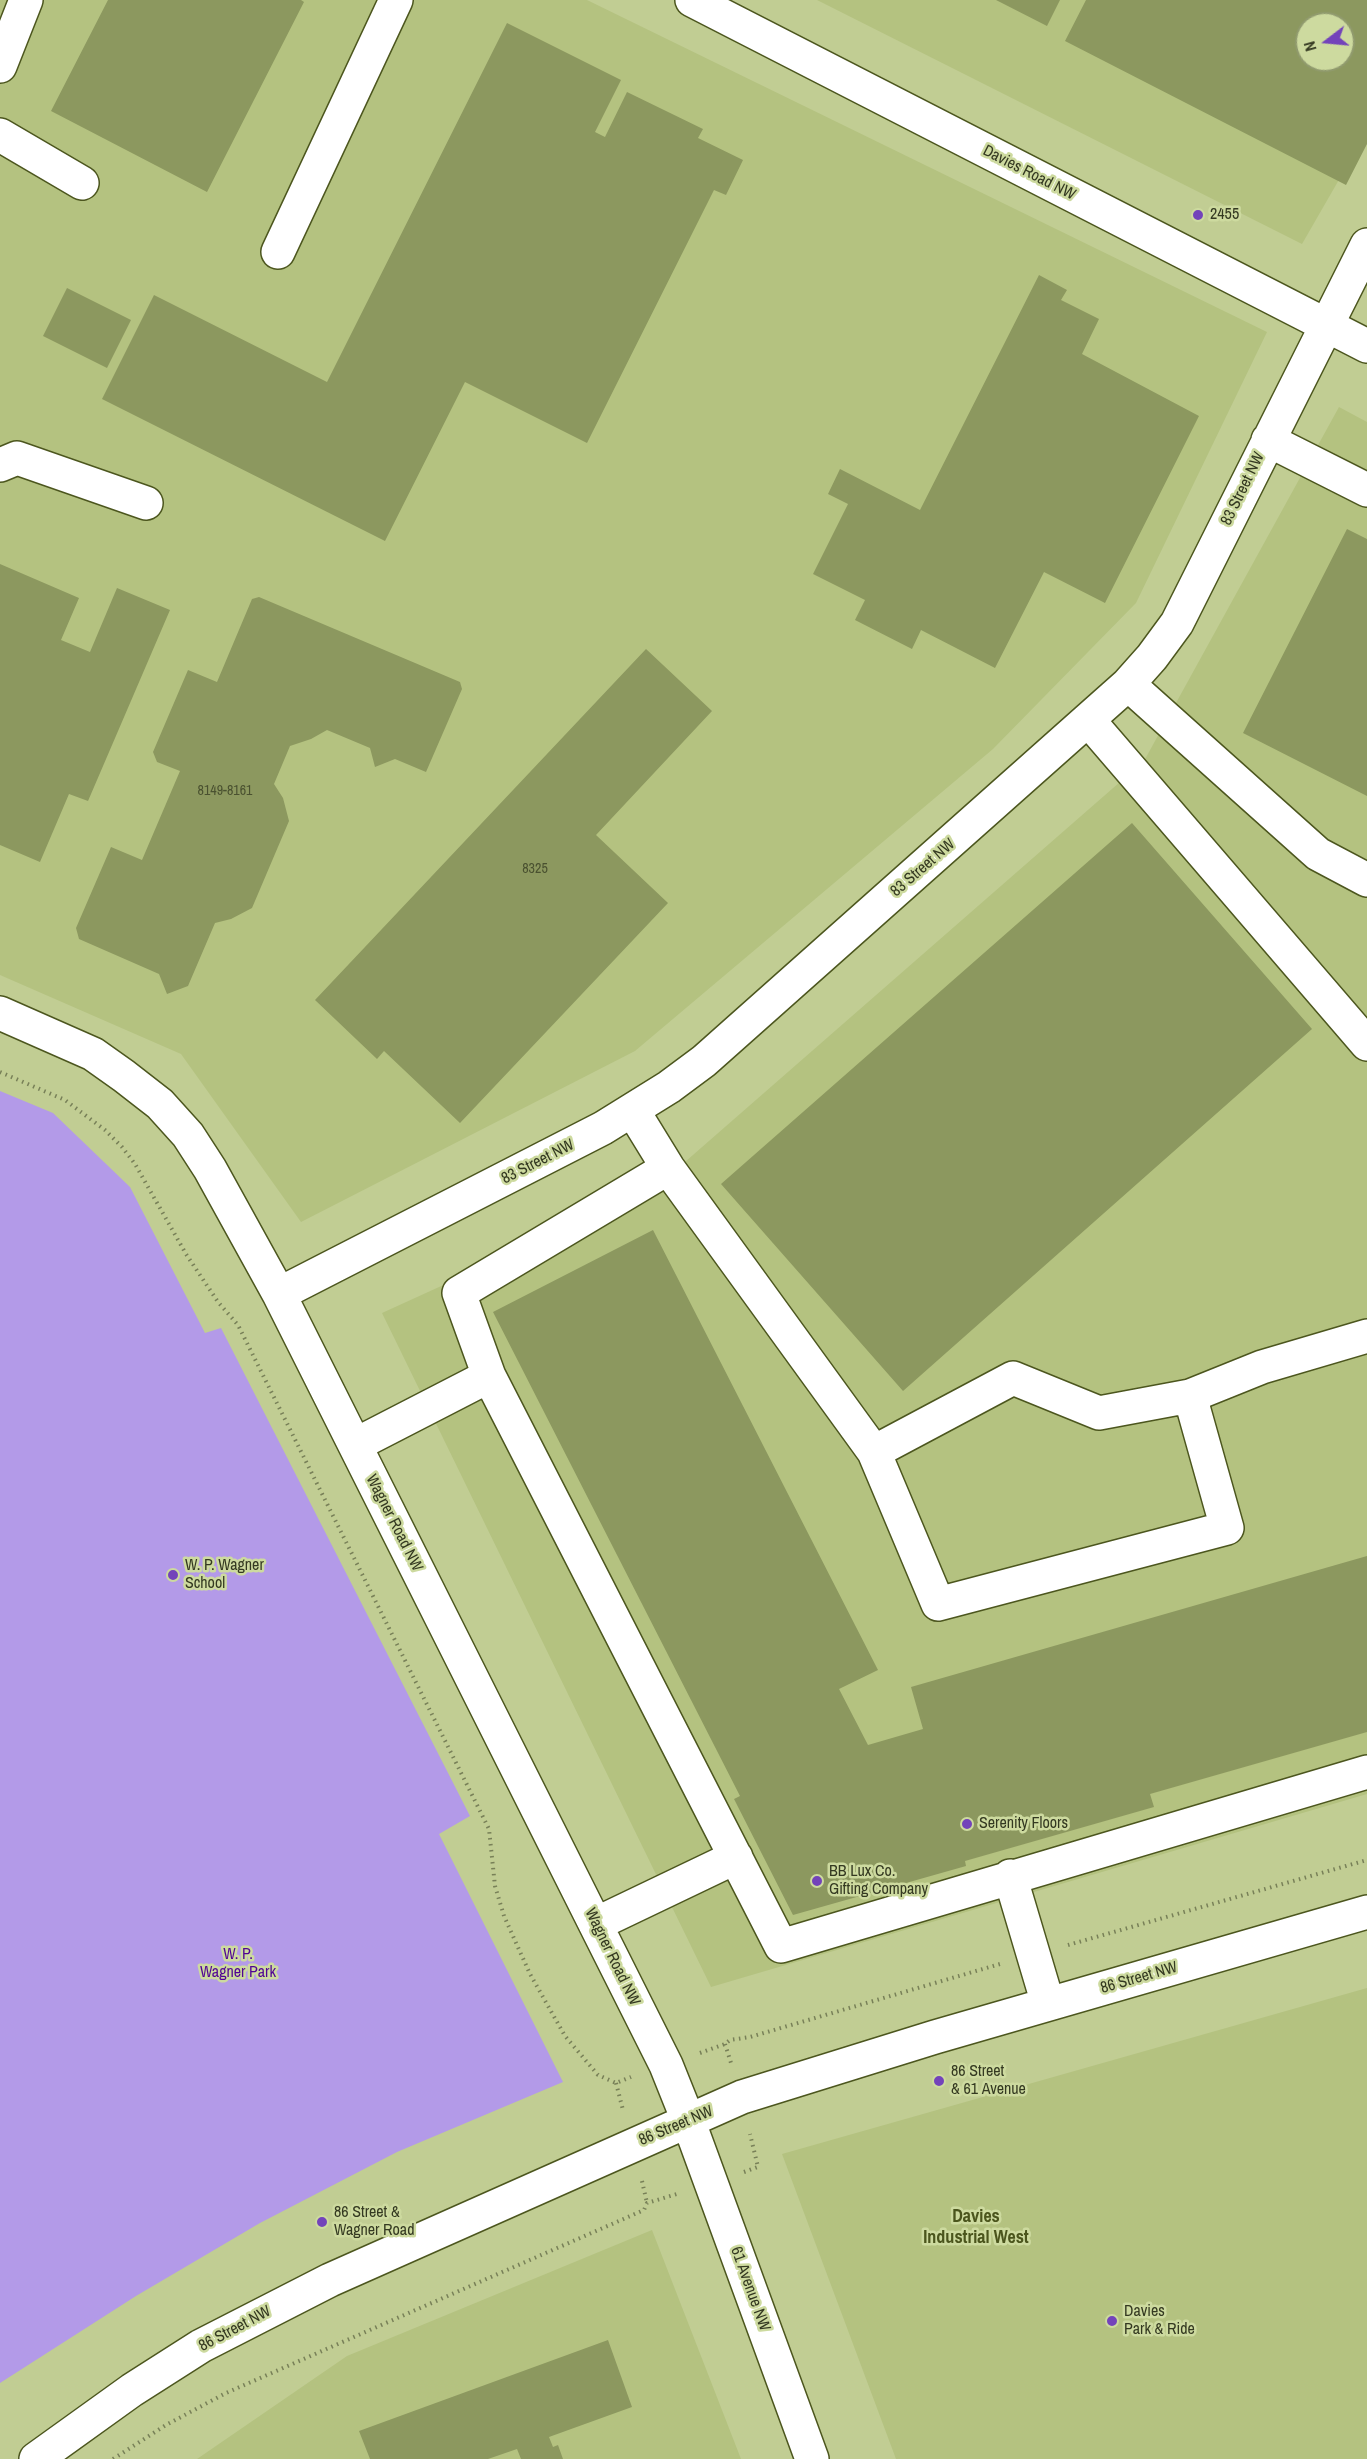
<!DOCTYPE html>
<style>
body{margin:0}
#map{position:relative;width:1367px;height:2459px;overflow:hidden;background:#c1cd93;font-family:"Archivo Narrow",sans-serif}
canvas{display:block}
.north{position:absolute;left:1295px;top:12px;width:60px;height:60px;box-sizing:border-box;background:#cdda9f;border:2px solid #909a6d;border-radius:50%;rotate:254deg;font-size:16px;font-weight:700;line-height:24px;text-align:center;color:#343921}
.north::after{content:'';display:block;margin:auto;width:21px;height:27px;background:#7343ba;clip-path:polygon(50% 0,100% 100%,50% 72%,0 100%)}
</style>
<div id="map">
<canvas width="1367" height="2459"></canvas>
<div class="north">N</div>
</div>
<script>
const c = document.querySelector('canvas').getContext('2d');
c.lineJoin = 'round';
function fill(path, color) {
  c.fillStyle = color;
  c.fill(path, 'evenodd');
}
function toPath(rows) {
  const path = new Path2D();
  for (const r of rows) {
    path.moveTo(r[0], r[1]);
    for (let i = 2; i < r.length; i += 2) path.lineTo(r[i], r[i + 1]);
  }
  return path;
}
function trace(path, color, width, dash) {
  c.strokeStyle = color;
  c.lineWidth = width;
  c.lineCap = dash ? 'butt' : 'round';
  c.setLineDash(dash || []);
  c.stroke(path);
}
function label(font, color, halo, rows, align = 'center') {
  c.font = font + ' "Archivo Narrow",sans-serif';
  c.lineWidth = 5;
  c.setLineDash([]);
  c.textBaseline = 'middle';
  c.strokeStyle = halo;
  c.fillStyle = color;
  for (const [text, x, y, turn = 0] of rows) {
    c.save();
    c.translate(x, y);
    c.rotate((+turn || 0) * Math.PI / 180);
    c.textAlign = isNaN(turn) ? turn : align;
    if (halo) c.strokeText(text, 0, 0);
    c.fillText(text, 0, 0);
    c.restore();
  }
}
fill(toPath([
 [0,0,587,0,1267,332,1136,603,993,749,635,1051,301,1222,181,1054,0,975],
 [817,0,1367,0,1367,131,1302,244],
 [1307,24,1343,24,1343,60,1307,60],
 [1339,407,1367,422,1367,1794,711,1987,382,1313,654,1189,1144,761],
 [1367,1988,1367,2459,896,2459,782,2154],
 [652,2230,741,2459,197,2459,347,2356]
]), '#b4c280');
fill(toPath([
 [0,1091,53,1113,130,1187,205,1333,221,1328,470,1816,439,1834,563,2082,397,2152,260,2223,136,2296,0,2383]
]), '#b39ae8');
fill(toPath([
 [108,0,301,0,304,2,207,192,51,111],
 [996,0,1060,0,1047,26],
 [1086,0,1367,0,1367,144,1346,185,1065,41],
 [1307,24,1343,24,1343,60,1307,60],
 [507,23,621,80,595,132,605,137,627,92,703,129,698,138,743,160,726,195,714,190,587,443,465,382,385,541,102,399,154,295,327,382],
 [1039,275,1067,290,1061,300,1099,319,1082,354,1199,416,1105,603,1044,572,995,668,921,630,912,649,855,620,865,600,813,574,848,504,828,494,840,469,920,510],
 [67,288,131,320,107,368,43,336],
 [1347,529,1367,539,1367,796,1243,733],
 [0,564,79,598,61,640,90,652,117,588,170,610,88,801,69,794,40,862,0,845],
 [259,597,460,682,462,689,426,772,395,759,375,767,370,748,327,730,311,739,290,746,274,784,283,798,289,821,252,908,231,919,215,923,188,986,167,994,159,974,79,939,76,928,111,847,142,860,180,771,157,762,153,752,188,670,217,682,252,599],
 [646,649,712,711,596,835,668,903,460,1123,384,1051,377,1059,315,1000],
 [1132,823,1312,1029,903,1391,721,1184],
 [653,1230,878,1670,839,1689,868,1745,923,1729,911,1687,1367,1556,1367,1732,1150,1794,1154,1807,965,1861,966,1866,793,1915,734,1799,740,1796,493,1312],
 [608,2340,632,2407,549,2437,553,2447,558,2445,563,2459,521,2459,517,2449,488,2459,370,2459,359,2431]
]), '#8c985f');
const minor = toPath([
 [692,0,1367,346],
 [0,66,26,0],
 [0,135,82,183],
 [278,252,396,0],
 [1268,440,1367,490],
 [0,465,17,458,146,503],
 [1128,684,1318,854,1367,880],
 [1089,721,1367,1044],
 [0,1013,93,1054,124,1076,160,1104,188,1135,210,1169,279,1294,666,2065,688,2120,812,2459],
 [633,1111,668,1168,874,1452,938,1604,1227,1528,1190,1396,1099,1413,1013,1378,874,1452],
 [279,1294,603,1128,669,1087,704,1061,1128,684,1152,657,1177,623,1367,245],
 [489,1376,459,1293,668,1168],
 [1190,1396,1262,1367,1367,1336],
 [355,1445,489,1376,781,1946,1367,1772],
 [1010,1876,1048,2004],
 [596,1924,736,1857],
 [36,2459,132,2390,201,2346,330,2280,742,2097,935,2037,1367,1912]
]);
trace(minor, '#4c561e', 36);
trace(toPath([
 [0,1072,65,1100,105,1130,122,1147,135,1164,186,1254,218,1302,238,1325,489,1829,495,1886,504,1916,530,1974,565,2036,598,2075,616,2083,631,2077],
 [1068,1945,1367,1860],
 [725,2044,731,2063],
 [700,2053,725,2044,730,2040,750,2037,1000,1964],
 [616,2083,623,2110],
 [744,2172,758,2167,750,2134],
 [642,2181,647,2203],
 [113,2459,166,2425,226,2393,644,2210,647,2203,677,2194]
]), '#788058', 4, [1.5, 4.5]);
trace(minor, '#fff', 33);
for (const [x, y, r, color] of [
 [1198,215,6,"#7343ba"],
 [173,1575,6,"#7343ba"],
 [967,1824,6,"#7343ba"],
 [817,1881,6,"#7343ba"],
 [939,2081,6,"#7343ba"],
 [322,2222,6,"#7343ba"],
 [1112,2321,6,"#7343ba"]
]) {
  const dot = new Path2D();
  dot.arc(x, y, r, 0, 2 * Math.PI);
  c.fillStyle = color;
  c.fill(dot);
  trace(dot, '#cdda9f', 2);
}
label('14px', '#4a5130', null, [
 ["8149-8161",225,791],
 ["8325",535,869]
]);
label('16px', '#343921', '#cdda9f', [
 ["Davies Road NW",1029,173,27],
 ["83 Street NW",1243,489,-64],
 ["83 Street NW",923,868,-41],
 ["83 Street NW",538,1162,-27],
 ["Wagner Road NW",394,1523,63],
 ["Wagner Road NW",612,1957,64],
 ["86 Street NW",1139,1978,-16],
 ["86 Street NW",676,2126,-23],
 ["61 Avenue NW",750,2289,70],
 ["86 Street NW",235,2329,-28]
]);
label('16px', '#343921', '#cdda9f', [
 ["2455",1210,215],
 ["W. P. Wagner",185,1566],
 ["School",185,1584],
 ["Serenity Floors",979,1824],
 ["BB Lux Co.",829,1872],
 ["Gifting Company",829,1890],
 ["86 Street",951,2072],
 ["& 61 Avenue",951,2090],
 ["86 Street &",334,2213],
 ["Wagner Road",334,2231],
 ["Davies",1124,2312],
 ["Park & Ride",1124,2330]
], 'left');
label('16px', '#500494', '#cdda9f', [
 ["W. P.",238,1955],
 ["Wagner Park",238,1973]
]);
label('bold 18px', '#4b551d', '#cdda9f', [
 ["Davies",976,2217],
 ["Industrial West",976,2238]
]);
</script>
